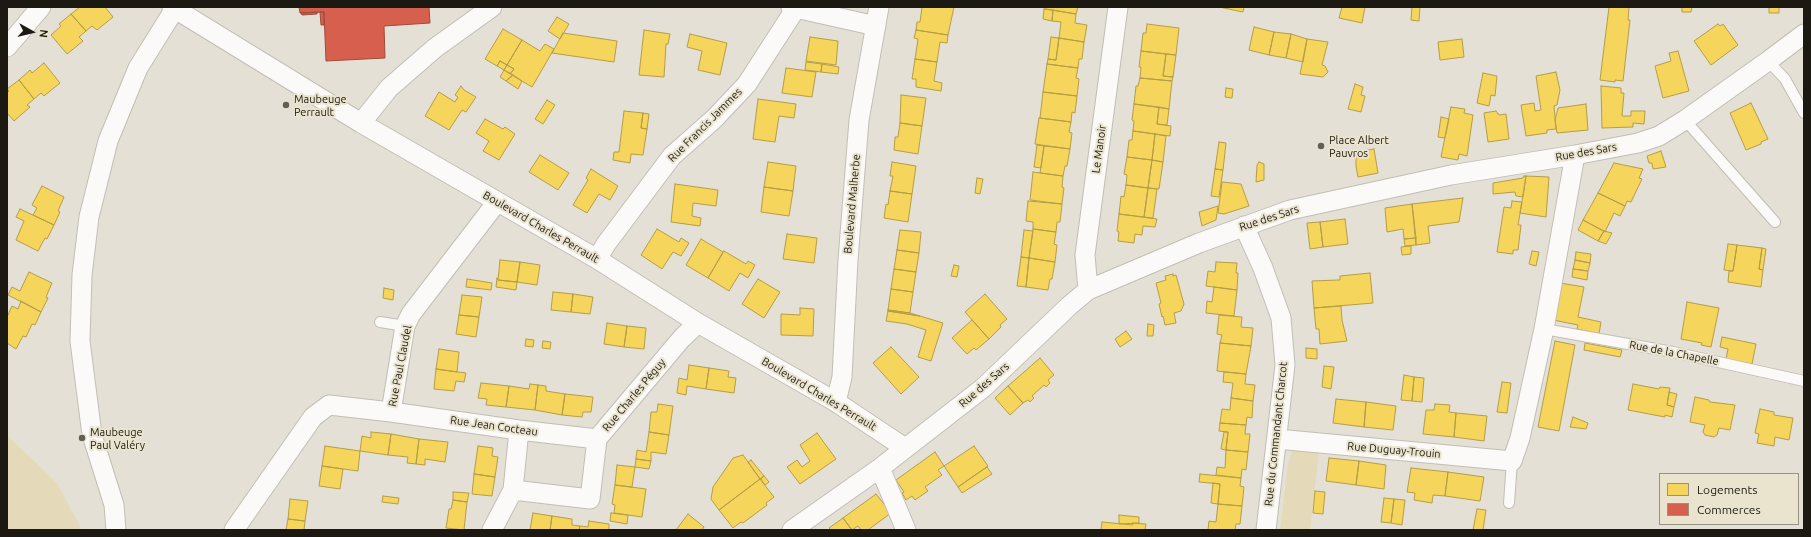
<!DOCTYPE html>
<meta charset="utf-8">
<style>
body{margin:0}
#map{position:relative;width:1811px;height:537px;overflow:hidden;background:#e4e0d5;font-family:Ubuntu,sans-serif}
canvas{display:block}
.frame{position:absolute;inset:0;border:8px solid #1b1911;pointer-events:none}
.legend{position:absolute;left:1659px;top:473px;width:140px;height:52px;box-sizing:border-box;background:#eae4cf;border:1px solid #979383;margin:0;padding:5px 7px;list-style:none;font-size:12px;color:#1b1911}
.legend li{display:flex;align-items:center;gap:8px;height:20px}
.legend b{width:20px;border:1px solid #979383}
.north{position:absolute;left:12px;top:12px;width:40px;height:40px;-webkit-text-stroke:3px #eae4cf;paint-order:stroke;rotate:98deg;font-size:11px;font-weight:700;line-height:16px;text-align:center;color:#1b1911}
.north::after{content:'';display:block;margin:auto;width:14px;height:18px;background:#1b1911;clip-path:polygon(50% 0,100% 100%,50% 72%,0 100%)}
</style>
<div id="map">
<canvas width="1811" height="537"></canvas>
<div class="frame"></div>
<ul class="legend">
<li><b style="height:11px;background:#f6d55c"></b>Logements</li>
<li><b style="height:11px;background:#d6604d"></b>Commerces</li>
</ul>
<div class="north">N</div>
</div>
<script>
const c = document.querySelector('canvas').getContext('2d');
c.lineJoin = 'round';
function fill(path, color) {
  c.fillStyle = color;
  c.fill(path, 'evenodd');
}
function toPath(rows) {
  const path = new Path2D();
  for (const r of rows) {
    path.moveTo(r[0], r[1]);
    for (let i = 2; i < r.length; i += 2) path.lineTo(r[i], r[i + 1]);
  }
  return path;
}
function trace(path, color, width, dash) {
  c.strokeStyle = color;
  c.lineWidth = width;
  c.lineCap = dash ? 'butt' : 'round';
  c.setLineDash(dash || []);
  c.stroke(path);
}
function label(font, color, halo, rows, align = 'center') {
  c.font = font + ' Ubuntu,sans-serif';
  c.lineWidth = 4;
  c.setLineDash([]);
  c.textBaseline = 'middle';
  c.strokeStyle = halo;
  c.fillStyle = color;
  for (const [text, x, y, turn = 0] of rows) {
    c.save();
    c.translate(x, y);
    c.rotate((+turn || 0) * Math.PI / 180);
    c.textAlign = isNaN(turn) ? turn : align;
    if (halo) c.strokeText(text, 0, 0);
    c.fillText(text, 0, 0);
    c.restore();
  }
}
fill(toPath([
 [7,435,57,483,82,530,7,530],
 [1297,449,1319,452,1310,530,1280,530,1288,464,1292,452]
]), '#e4daba');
const homes = toPath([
 [80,7,105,7,113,17,97,30,92,26,86,31,71,14,80,7],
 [922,7,954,7,948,35,916,30,917,22,920,22,922,7],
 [1045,7,1078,7,1076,14,1045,9,1045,7],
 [1219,7,1244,7,1243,12,1219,7],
 [1342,7,1365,7,1362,23,1339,18,1342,7],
 [1412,7,1420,7,1419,21,1411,20,1412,7],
 [1609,7,1629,7,1628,20,1630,20,1623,81,1615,80,1615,82,1600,80,1609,7],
 [1682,7,1692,7,1691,12,1682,12,1682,7],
 [1769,7,1779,7,1779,13,1769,13,1769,7],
 [1044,9,1053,10,1052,21,1043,19,1044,9],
 [1053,10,1076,14,1075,23,1087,25,1084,42,1059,38,1061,22,1052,21,1053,10],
 [71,14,86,31,79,37,83,41,67,54,51,35,61,26,59,24,71,14],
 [557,17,569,24,560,39,548,31,557,17],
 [1147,24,1179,28,1176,55,1141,51,1143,33,1146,33,1147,24],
 [1718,24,1720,26,1723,24,1738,45,1711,65,1694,41,1718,24],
 [1254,27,1274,32,1269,55,1249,50,1254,27],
 [503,29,522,40,507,65,500,61,497,66,485,59,503,29],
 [644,30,670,34,668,44,666,44,664,77,639,75,644,30],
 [916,30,948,35,947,43,940,42,937,62,915,59,918,39,914,38,916,30],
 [1274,32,1291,34,1286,58,1269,55,1274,32],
 [563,33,617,41,614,62,552,53,563,33],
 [690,34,727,43,720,75,698,70,702,51,687,47,690,34],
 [1291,34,1307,39,1303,62,1286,58,1291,34],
 [810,37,838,41,836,65,806,61,810,37],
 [1051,37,1059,38,1056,60,1048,59,1051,37],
 [1059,38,1084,42,1082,59,1079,59,1078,68,1047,64,1048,59,1056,60,1059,38],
 [1307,39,1328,42,1322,65,1325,66,1328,72,1323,77,1300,74,1307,39],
 [1462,39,1464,57,1440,60,1438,42,1462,39],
 [522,40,540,51,545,44,554,49,532,87,510,74,514,69,507,65,522,40],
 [1141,51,1166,54,1163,76,1173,77,1172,81,1140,78,1141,67,1139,67,1141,51],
 [1678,51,1689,91,1663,98,1655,66,1671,61,1669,53,1678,51],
 [1166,54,1176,55,1173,77,1163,76,1166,54],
 [915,59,937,62,934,81,942,83,941,91,916,87,916,79,912,79,915,59],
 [500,61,507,65,504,70,497,66,500,61],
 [806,62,822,64,821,72,805,70,806,62],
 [44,63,60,83,44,96,41,93,34,99,19,80,30,70,32,73,44,63],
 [822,64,839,67,838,74,821,72,822,64],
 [1047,64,1078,68,1076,78,1079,79,1077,96,1043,92,1047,64],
 [507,65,514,69,510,74,504,70,507,65],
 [786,68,816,72,812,97,782,93,786,68],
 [504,70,513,75,506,81,500,77,504,70],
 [1556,72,1560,90,1557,105,1554,106,1556,129,1547,130,1547,133,1526,136,1521,105,1534,103,1535,111,1541,110,1536,76,1556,72],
 [1483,73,1497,76,1495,96,1491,95,1489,106,1477,103,1483,73],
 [513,75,522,81,518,89,506,81,513,75],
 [1140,78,1172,81,1169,109,1134,104,1136,86,1138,86,1140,78],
 [19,80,34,99,27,105,30,107,14,121,7,113,7,93,9,91,7,89,19,80],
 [1355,84,1363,87,1361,95,1365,96,1361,112,1348,109,1355,84],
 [461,86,464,90,476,97,466,112,462,110,449,130,425,116,439,92,455,102,458,97,455,95,461,86],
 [1601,86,1621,88,1621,93,1624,93,1622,116,1631,116,1631,111,1645,111,1644,124,1633,123,1633,127,1602,128,1601,86],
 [1226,88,1233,89,1232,98,1225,97,1226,88],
 [1043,92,1077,96,1075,113,1072,112,1071,122,1040,118,1043,92],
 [901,95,926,98,922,126,900,123,901,95],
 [758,99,796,104,794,118,779,116,775,142,753,139,758,99],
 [547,100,555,105,543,124,535,119,547,100],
 [1751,103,1768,139,1761,142,1761,144,1746,150,1730,113,1751,103],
 [1134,104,1159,107,1157,124,1171,126,1170,136,1133,131,1134,121,1132,120,1134,104],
 [1586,104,1588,130,1557,133,1555,120,1558,108,1586,104],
 [1159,107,1169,109,1167,125,1157,124,1159,107],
 [1451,107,1465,109,1464,113,1473,115,1467,156,1459,154,1458,160,1441,157,1451,107],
 [624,111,643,113,641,128,647,129,643,155,631,154,630,163,613,160,614,152,619,152,624,111],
 [1496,111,1499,115,1506,114,1509,139,1488,142,1484,113,1496,111],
 [643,113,649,114,647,129,641,128,643,113],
 [1441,117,1449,119,1445,138,1438,137,1441,117],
 [1039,118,1071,122,1069,132,1072,133,1070,149,1035,144,1039,118],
 [485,119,503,129,505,127,515,134,499,160,483,151,489,141,476,133,485,119],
 [900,123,922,126,918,154,894,150,895,137,898,137,900,123],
 [1133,131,1155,134,1152,160,1127,157,1129,140,1132,140,1133,131],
 [1155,134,1166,136,1163,162,1152,160,1155,134],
 [1219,142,1226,143,1223,170,1215,169,1219,142],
 [1037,145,1044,146,1041,168,1034,167,1037,145],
 [1044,146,1070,149,1067,166,1065,166,1063,176,1040,173,1044,146],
 [1374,149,1378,173,1358,177,1356,166,1356,152,1374,149],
 [1661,151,1666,167,1653,169,1652,163,1649,163,1647,156,1661,151],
 [540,155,569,173,558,190,529,172,540,155],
 [1127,157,1152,160,1148,188,1126,185,1127,175,1124,174,1127,157],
 [1152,160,1163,162,1159,189,1148,188,1152,160],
 [768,162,796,166,793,191,764,187,768,162],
 [892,162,916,166,912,194,890,191,893,176,890,176,892,162],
 [1259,162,1264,164,1264,180,1256,182,1257,165,1259,162],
 [1614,163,1643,169,1639,178,1642,179,1631,202,1627,201,1625,206,1598,193,1614,163],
 [591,169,618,186,610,200,599,194,587,213,573,205,588,180,586,178,591,169],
 [1215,169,1223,170,1219,197,1211,196,1215,169],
 [1033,172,1063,176,1062,187,1064,188,1062,204,1030,200,1033,172],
 [1524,176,1526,176,1523,197,1516,196,1515,192,1493,194,1493,183,1523,178,1524,176],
 [1526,176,1549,177,1546,217,1520,213,1526,176],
 [977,178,983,179,980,194,975,193,977,178],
 [1222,182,1241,184,1249,206,1224,214,1218,213,1222,182],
 [675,184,718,190,716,206,693,203,692,216,701,218,700,226,671,222,675,184],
 [1126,185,1148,188,1144,217,1119,214,1121,196,1124,197,1126,185],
 [42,186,64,197,58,211,60,212,54,225,33,215,37,208,32,205,42,186],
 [764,187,793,191,789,216,761,212,764,187],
 [1148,188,1157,189,1153,218,1144,217,1148,188],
 [890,191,912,194,908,222,884,218,886,204,888,205,890,191],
 [1598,193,1625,206,1620,216,1614,213,1605,232,1583,220,1598,193],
 [1463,198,1459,222,1428,226,1430,243,1416,245,1412,204,1463,198],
 [1028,201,1062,204,1060,222,1057,222,1056,232,1033,229,1033,222,1026,221,1028,201],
 [1512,201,1522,202,1518,225,1521,225,1518,250,1513,250,1513,254,1497,252,1504,207,1511,208,1512,201],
 [1412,204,1416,238,1404,239,1403,229,1387,232,1385,208,1412,204],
 [1218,206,1216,220,1202,226,1199,212,1218,206],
 [20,209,54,225,47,239,45,238,38,251,16,240,24,221,16,217,20,209],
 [1119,214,1157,219,1155,227,1143,226,1142,235,1135,234,1134,243,1118,241,1119,232,1117,231,1119,214],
 [1345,219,1348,244,1323,247,1320,222,1345,219],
 [1583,220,1604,231,1598,241,1578,230,1583,220],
 [1320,222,1323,247,1310,249,1307,223,1320,222],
 [657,229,679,242,681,238,689,243,681,256,673,252,662,269,641,255,657,229],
 [1033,229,1056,232,1054,244,1057,245,1055,262,1029,258,1033,229],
 [900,230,921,232,919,253,897,250,900,230],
 [1024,230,1033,231,1029,258,1021,257,1024,230],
 [1604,231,1612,233,1606,244,1598,241,1604,231],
 [787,234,817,238,814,263,783,259,787,234],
 [1416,238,1416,245,1405,246,1404,239,1416,238],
 [701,239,723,252,708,278,686,265,701,239],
 [1728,244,1737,245,1733,271,1724,270,1728,244],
 [1737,245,1762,248,1759,269,1763,270,1761,287,1728,282,1729,271,1733,271,1737,245],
 [1411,246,1411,254,1402,255,1401,247,1411,246],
 [1762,248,1766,249,1763,270,1759,269,1762,248],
 [897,250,919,253,916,272,894,269,897,250],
 [724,251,746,264,748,261,755,265,748,278,740,273,729,291,708,278,724,251],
 [1532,251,1539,252,1536,266,1529,264,1532,251],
 [1576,252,1591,254,1590,263,1575,260,1576,252],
 [1021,257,1029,258,1026,287,1017,286,1021,257],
 [1029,258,1055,262,1052,279,1050,279,1048,290,1026,287,1029,258],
 [500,260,520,262,517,282,498,280,500,260],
 [1575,260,1590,263,1588,271,1573,269,1575,260],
 [520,262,540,265,537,285,517,282,520,262],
 [1216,262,1237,263,1236,273,1238,273,1237,290,1206,286,1208,271,1215,272,1216,262],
 [954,265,959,266,957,277,951,276,954,265],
 [894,269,916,272,913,292,891,289,894,269],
 [1573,269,1588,271,1587,280,1572,277,1573,269],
 [29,272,52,283,46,297,48,298,41,312,8,295,12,287,20,291,29,272],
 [1370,273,1373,303,1314,308,1312,281,1338,280,1340,280,1340,276,1370,273],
 [1173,274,1173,276,1176,275,1184,304,1181,311,1174,313,1176,323,1165,325,1163,316,1162,317,1159,304,1161,303,1156,283,1166,280,1165,276,1173,274],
 [497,278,498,280,517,282,516,290,496,287,497,278],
 [467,279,492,283,491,290,466,287,467,279],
 [758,279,780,292,764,318,742,304,758,279],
 [1560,283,1584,287,1578,317,1601,322,1599,334,1577,329,1578,325,1553,320,1560,283],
 [1214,287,1237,290,1234,316,1206,313,1207,301,1212,302,1214,287],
 [384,288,394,290,393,300,383,298,384,288],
 [891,289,913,292,910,313,888,310,891,289],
 [553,292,573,294,571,312,551,310,553,292],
 [573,294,593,297,590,314,571,312,573,294],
 [985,294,1007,319,1000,325,1001,327,989,339,965,312,985,294],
 [462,295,482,297,479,317,459,315,462,295],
 [21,301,41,312,35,325,32,324,26,337,23,336,16,349,7,343,7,317,12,306,18,309,21,301],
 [1687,302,1719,308,1711,347,1701,345,1702,343,1681,339,1687,302],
 [1341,306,1342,320,1347,341,1320,344,1319,329,1316,329,1314,308,1341,306],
 [800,308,814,309,813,336,781,335,781,314,800,315,800,308],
 [888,310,910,313,920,316,888,311,888,310],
 [888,311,920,316,943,323,931,361,918,357,926,330,907,324,886,321,888,311],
 [459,315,479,317,476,337,456,334,459,315],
 [1219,315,1242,317,1241,327,1253,328,1251,346,1220,343,1222,335,1217,334,1219,315],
 [972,320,989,339,976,350,974,348,967,354,952,338,972,320],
 [607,323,627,326,624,347,604,344,607,323],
 [1148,324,1154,325,1153,336,1147,336,1148,324],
 [627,326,646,328,644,349,624,347,627,326],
 [1126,331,1132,339,1120,347,1115,339,1126,331],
 [1722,337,1756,344,1752,364,1726,359,1728,349,1720,347,1722,337],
 [526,339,534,340,533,347,525,346,526,339],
 [543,341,551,342,550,349,542,348,543,341],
 [1555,341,1575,345,1559,431,1538,427,1555,341],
 [1220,343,1251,346,1246,374,1217,371,1220,343],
 [1585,343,1622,350,1620,357,1584,350,1585,343],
 [891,347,919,377,901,394,873,363,891,347],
 [1306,348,1317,349,1317,359,1306,358,1306,348],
 [439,349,459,352,457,372,436,369,439,349],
 [1040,358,1054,375,1048,380,1050,383,1046,387,1044,385,1032,396,1034,398,1030,402,1028,400,1023,403,1008,386,1040,358],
 [689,365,709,368,706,389,687,386,686,395,677,393,679,378,687,380,689,365],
 [1324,366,1334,367,1331,389,1322,387,1324,366],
 [709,368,729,371,728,377,736,378,734,393,706,389,709,368],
 [436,369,466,373,464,382,456,381,454,391,434,389,436,369],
 [1224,372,1246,374,1245,384,1255,385,1253,401,1231,398,1233,383,1223,382,1224,372],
 [1404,375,1414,377,1412,401,1401,400,1404,375],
 [1414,377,1424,378,1422,402,1412,401,1414,377],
 [1502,382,1511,383,1507,413,1497,412,1502,382],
 [481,383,509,386,506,407,486,405,487,399,478,398,481,383],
 [530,384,538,385,535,410,506,407,509,386,529,389,530,384],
 [1633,384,1659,389,1660,387,1670,388,1667,405,1674,407,1672,417,1665,415,1665,417,1628,410,1633,384],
 [538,385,546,386,546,391,565,394,562,415,535,410,538,385],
 [1008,386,1023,403,1010,415,995,398,1008,386],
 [1669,392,1677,394,1674,407,1667,405,1669,392],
 [565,394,593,397,591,412,583,412,582,417,562,415,565,394],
 [1695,397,1709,400,1710,402,1735,405,1730,430,1719,428,1717,435,1714,437,1705,435,1703,432,1705,425,1690,422,1695,397],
 [1231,398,1253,401,1252,418,1247,417,1246,425,1220,423,1222,409,1230,410,1231,398],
 [1336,399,1366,402,1364,427,1333,423,1336,399],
 [1366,402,1396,406,1393,430,1364,427,1366,402],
 [658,404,673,406,669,435,649,432,651,412,657,412,658,404],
 [1435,404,1450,405,1449,412,1456,413,1454,437,1423,434,1426,410,1434,410,1435,404],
 [1760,409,1774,412,1774,415,1793,418,1789,440,1775,437,1774,446,1757,443,1759,434,1755,433,1760,409],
 [1456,413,1487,416,1484,441,1454,437,1456,413],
 [1573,417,1588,423,1586,429,1570,427,1573,417],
 [1220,423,1246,425,1245,434,1250,434,1248,452,1226,450,1228,432,1219,431,1220,423],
 [371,432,391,434,388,455,360,451,362,436,371,438,371,432],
 [649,432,669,435,666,454,651,452,651,461,636,459,637,450,646,452,649,432],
 [1224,432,1228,432,1226,450,1221,449,1224,432],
 [817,433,836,459,800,484,787,467,797,460,802,467,810,461,800,445,817,433],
 [391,434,419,439,416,464,407,463,408,457,388,455,391,434],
 [419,439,448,442,445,462,425,459,425,465,416,464,419,439],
 [325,446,360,451,358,471,322,466,325,446],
 [478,446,493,448,492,456,498,457,495,477,474,474,478,446],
 [974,446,988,466,958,487,944,466,974,446],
 [1226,450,1248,452,1246,470,1242,469,1241,478,1216,475,1217,467,1225,468,1226,450],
 [935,452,944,466,938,470,942,475,925,487,928,491,915,500,912,496,906,500,902,493,904,492,896,480,935,452],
 [743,455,760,479,719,510,711,499,713,487,733,458,743,455],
 [1329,458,1359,461,1356,485,1326,481,1329,458],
 [636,459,651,461,649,469,635,467,636,459],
 [751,460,764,476,760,479,748,462,751,460],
 [1359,461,1386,465,1384,489,1356,485,1359,461],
 [617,465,635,467,632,487,615,485,617,465],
 [322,466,343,469,340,489,319,486,322,466],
 [987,467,992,474,962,493,958,487,987,467],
 [1411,468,1448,472,1445,496,1433,495,1432,503,1414,500,1415,493,1407,492,1411,468],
 [1448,472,1484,477,1480,501,1445,496,1448,472],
 [474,474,495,477,492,496,472,494,474,474],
 [1200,474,1241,478,1240,486,1244,487,1242,506,1218,504,1220,484,1199,482,1200,474],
 [764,476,769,482,765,485,761,479,764,476],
 [760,479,774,497,766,503,767,505,743,523,741,522,733,528,719,510,760,479],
 [1213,483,1220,484,1218,504,1211,503,1213,483],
 [615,485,646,489,642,517,614,513,615,505,612,504,615,485],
 [1315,491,1325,492,1323,514,1313,513,1315,491],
 [453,492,469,493,467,502,453,500,453,492],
 [876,494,891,513,868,530,861,530,858,526,852,530,843,518,876,494],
 [383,496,399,498,398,504,382,502,383,496],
 [1384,498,1394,499,1391,523,1381,522,1384,498],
 [290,499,308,501,305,521,288,519,290,499],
 [1394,499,1405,500,1402,525,1391,523,1394,499],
 [453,500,467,502,464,530,446,528,449,509,451,509,453,500],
 [1218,504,1242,506,1240,524,1236,524,1235,530,1208,530,1209,521,1216,522,1218,504],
 [1477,509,1486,510,1483,530,1473,530,1477,509],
 [533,513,552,516,550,530,530,530,533,513],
 [611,513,628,515,627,524,610,521,611,513],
 [688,514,704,527,702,530,676,530,688,514],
 [1119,515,1139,517,1139,523,1119,524,1119,515],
 [552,516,572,519,572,525,580,526,579,530,550,530,552,516],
 [843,518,852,530,831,530,829,528,843,518],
 [288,519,305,521,304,530,286,530,288,519],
 [589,521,609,524,609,530,579,530,580,526,588,527,589,521],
 [1102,522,1133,525,1132,523,1146,524,1145,530,1101,530,1102,522]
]);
fill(homes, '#f6d55c');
trace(homes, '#b49d46', 1);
const shops = toPath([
 [299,7,429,7,430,23,384,26,385,58,326,61,324,12,300,13,299,7],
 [317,12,317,14,302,15,301,13,317,12],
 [320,12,324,12,324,25,321,25,320,12]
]);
fill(shops, '#d6604d');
trace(shops, '#9e4b3b', 1);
const lane = toPath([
 [1768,61,1785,79,1804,113],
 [1685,120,1775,222],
 [380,322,405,326],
 [1544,329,1673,352,1804,381],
 [1509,503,1512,461]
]);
const street = toPath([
 [172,7,361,123,597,259,698,323,836,402,905,448],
 [791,7,876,26],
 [7,47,41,7],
 [361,123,389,88,435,48,492,7],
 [1244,226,1263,268,1281,318,1285,365,1266,530],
 [597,259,606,244,672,156,714,119,747,84,796,8],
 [1088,290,1085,255,1118,7],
 [836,402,842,377,848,260,859,120,879,7],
 [391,412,519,430,597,439],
 [1277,439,1512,461,1520,438,1544,329,1575,155],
 [880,468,906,530],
 [513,490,519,430],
 [116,530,114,505,92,435,80,341,82,275,89,217,108,141,138,68,176,7],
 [234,530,313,417,329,405,391,412,405,326,411,314,497,202],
 [492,530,513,490,590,499,597,439,682,338,698,323],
 [792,530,880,468,983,388,1069,306,1088,290,1199,243,1290,210,1451,175,1575,155,1638,143,1659,136,1685,120,1768,61,1804,34]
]);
trace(lane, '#c1beb5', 12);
trace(street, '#c1beb5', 21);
trace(lane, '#fbfaf9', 10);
trace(street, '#fbfaf9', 19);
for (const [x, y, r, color] of [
 [286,105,4,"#615f56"],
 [1321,146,4,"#615f56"],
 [82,438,4,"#615f56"]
]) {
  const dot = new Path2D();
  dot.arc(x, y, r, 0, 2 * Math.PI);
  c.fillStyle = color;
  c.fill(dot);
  trace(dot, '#eae4cf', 1.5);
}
label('11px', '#1b1911', '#eae4cf', [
 ["Maubeuge",294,99],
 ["Perrault",294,112],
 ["Place Albert",1329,140],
 ["Pauvros",1329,153],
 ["Maubeuge",90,432],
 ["Paul Valéry",90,445]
], 'left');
label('11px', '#1b1911', '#eae4cf', [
 ["Rue Francis Jammes",705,125,-45],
 ["Le Manoir",1099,149,-82],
 ["Rue des Sars",1586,152,-10],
 ["Boulevard Malherbe",852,204,-85],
 ["Rue des Sars",1269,218,-18],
 ["Boulevard Charles Perrault",541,227,30],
 ["Rue de la Chapelle",1674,353,11],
 ["Rue Paul Claudel",400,366,-79],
 ["Rue des Sars",984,385,-41],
 ["Boulevard Charles Perrault",819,394,31],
 ["Rue Charles Péguy",634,395,-50],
 ["Rue Jean Cocteau",494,426,8],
 ["Rue du Commandant Charcot",1276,434,-84],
 ["Rue Duguay-Trouin",1394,450,5]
]);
</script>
